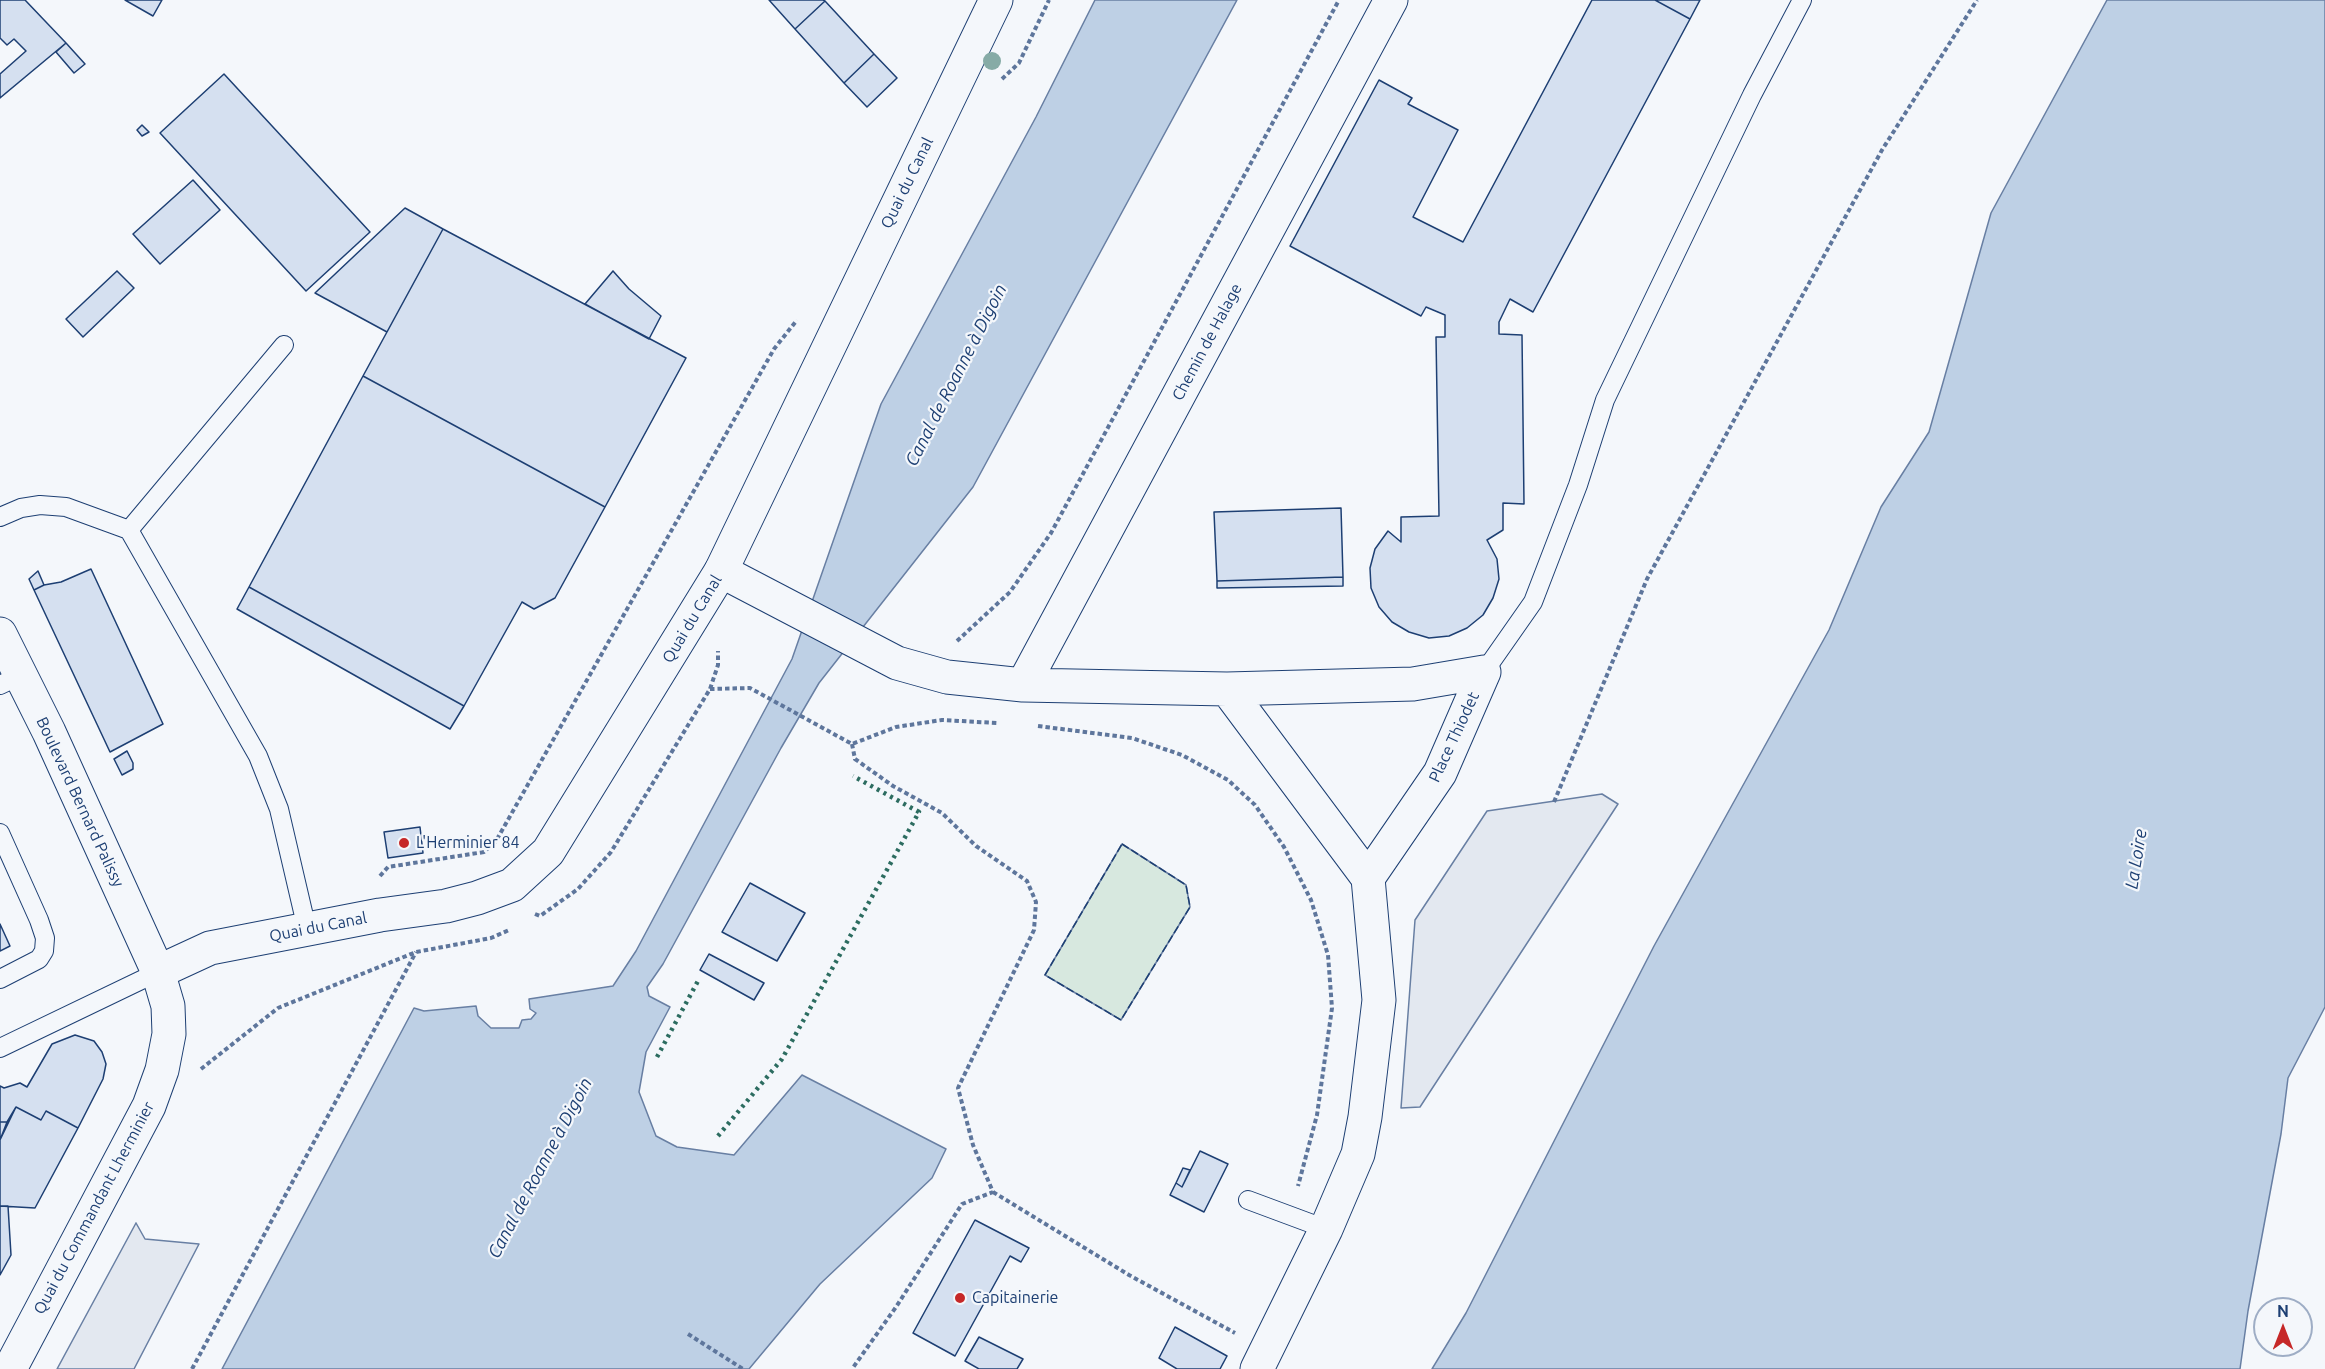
<!DOCTYPE html>
<meta charset="utf-8">
<style>
body{margin:0}
#map{position:relative;width:2325px;height:1369px;overflow:hidden;background:#f4f7fb;font-family:Ubuntu,sans-serif}
canvas{display:block}
.north{position:absolute;left:2253px;top:1297px;width:60px;height:60px;box-sizing:border-box;background:#f4f7fb;border:2px solid #9eadc5;border-radius:50%;rotate:0deg;font-size:16px;font-weight:700;line-height:24px;text-align:center;color:#1d3f73}
.north::after{content:'';display:block;margin:auto;width:21px;height:27px;background:#c62828;clip-path:polygon(50% 0,100% 100%,50% 72%,0 100%)}
</style>
<div id="map">
<canvas width="2325" height="1369"></canvas>
<div class="north">N</div>
</div>
<script>
const c = document.querySelector('canvas').getContext('2d');
c.lineJoin = 'round';
function fill(path, color) {
  c.fillStyle = color;
  c.fill(path, 'evenodd');
}
function toPath(rows) {
  const path = new Path2D();
  for (const r of rows) {
    path.moveTo(r[0], r[1]);
    for (let i = 2; i < r.length; i += 2) path.lineTo(r[i], r[i + 1]);
  }
  return path;
}
function trace(path, color, width, dash) {
  c.strokeStyle = color;
  c.lineWidth = width;
  c.lineCap = dash ? 'butt' : 'round';
  c.setLineDash(dash || []);
  c.stroke(path);
}
function label(font, color, halo, rows, align = 'center') {
  c.font = font + ' Ubuntu,sans-serif';
  c.lineWidth = 4.5;
  c.setLineDash([]);
  c.textBaseline = 'middle';
  c.strokeStyle = halo;
  c.fillStyle = color;
  for (const [text, x, y, turn = 0] of rows) {
    c.save();
    c.translate(x, y);
    c.rotate((+turn || 0) * Math.PI / 180);
    c.textAlign = isNaN(turn) ? turn : align;
    if (halo) c.strokeText(text, 0, 0);
    c.fillText(text, 0, 0);
    c.restore();
  }
}
const green = toPath([
 [1122,844,1186,885,1190,907,1121,1020,1045,975,1122,844]
]);
fill(green, '#d7e8df');
trace(green, '#687fa3', 1.5);
const parking = toPath([
 [1602,794,1618,804,1420,1107,1401,1108,1415,920,1487,811,1602,794],
 [136,1223,145,1239,199,1244,134,1369,57,1369,136,1223]
]);
fill(parking, '#e3e8f0');
trace(parking, '#687fa3', 1.5);
const water = toPath([
 [1095,0,1237,0,973,487,819,683,781,748,663,964,647,987,649,996,670,1007,646,1052,639,1092,656,1136,677,1147,734,1155,802,1075,946,1149,932,1178,820,1284,749,1369,222,1369,414,1008,424,1011,476,1006,478,1016,491,1028,519,1028,522,1020,531,1019,536,1013,530,1009,529,999,613,986,636,951,792,659,881,404,1036,117,1095,0],
 [2107,0,2325,0,2325,1007,2288,1078,2281,1134,2248,1311,2240,1369,1432,1369,1466,1313,1654,946,1829,630,1881,507,1929,432,1991,213,2107,0]
]);
fill(water, '#bed0e5');
trace(water, '#687fa3', 1.5);
const building = toPath([
 [0,0,25,0,66,43,0,98,0,74,26,51,14,39,7,45,0,38,0,0],
 [125,0,162,0,153,16,125,0],
 [769,0,823,0,825,1,795,29,769,0],
 [1592,0,1655,0,1690,19,1533,312,1510,299,1499,322,1499,334,1522,335,1524,504,1503,503,1503,530,1487,540,1497,559,1499,579,1493,598,1483,615,1467,628,1449,636,1429,638,1409,632,1392,622,1379,607,1371,588,1370,568,1375,549,1388,531,1401,542,1401,517,1439,516,1436,337,1445,337,1445,315,1426,307,1421,316,1290,246,1379,80,1412,98,1408,104,1458,130,1413,217,1463,242,1592,0],
 [1655,0,1700,0,1690,19,1655,0],
 [825,1,874,54,844,83,795,29,825,1],
 [66,43,85,64,74,73,56,52,66,43],
 [874,54,897,78,867,107,844,83,874,54],
 [224,74,370,232,306,291,160,133,224,74],
 [142,125,149,132,142,136,137,130,142,125],
 [193,180,220,210,160,264,133,234,193,180],
 [405,208,443,229,387,332,315,293,405,208],
 [443,229,686,358,605,507,363,376,443,229],
 [117,271,134,288,83,337,66,319,117,271],
 [613,271,629,289,661,316,649,339,585,304,613,271],
 [363,376,605,507,555,598,534,609,522,602,464,706,249,587,363,376],
 [1341,508,1343,577,1217,581,1214,512,1341,508],
 [91,569,163,724,110,752,34,590,44,585,61,582,91,569],
 [38,571,44,585,34,590,29,579,38,571],
 [1343,577,1343,586,1217,588,1217,581,1343,577],
 [249,587,464,706,450,729,237,609,249,587],
 [127,751,133,763,133,769,122,775,114,759,127,751],
 [420,827,423,853,388,858,384,832,420,827],
 [750,883,805,913,777,961,722,932,750,883],
 [0,924,10,946,0,951,0,924],
 [709,954,764,983,754,1000,700,970,709,954],
 [75,1035,94,1041,102,1052,106,1064,103,1079,78,1128,46,1111,41,1120,16,1107,7,1122,0,1122,0,1086,4,1088,20,1083,27,1087,52,1044,75,1035],
 [16,1107,41,1120,46,1111,78,1128,35,1208,0,1206,0,1140,16,1107],
 [0,1122,7,1122,0,1140,0,1122],
 [1200,1151,1228,1164,1204,1212,1170,1195,1176,1183,1182,1187,1200,1151],
 [1183,1168,1190,1170,1182,1187,1176,1183,1183,1168],
 [0,1206,8,1206,11,1255,0,1275,0,1206],
 [975,1220,1029,1248,1021,1262,1010,1256,955,1356,913,1333,975,1220],
 [1175,1327,1227,1356,1220,1369,1177,1369,1159,1358,1175,1327],
 [979,1337,1023,1359,1017,1369,979,1369,965,1361,979,1337]
]);
fill(building, '#d5e0f0');
trace(building, '#1d3f73', 1.5);
const service = toPath([
 [284,345,129,530,258,756,279,809,307,929],
 [0,517,21,508,40,505,66,507,129,530],
 [1484,672,1533,602,1578,485,1605,400,1752,95,1802,0],
 [0,685,21,675],
 [0,833,39,920,45,938,44,951,39,959,0,979],
 [0,1048,158,972],
 [1248,1200,1326,1229]
]);
const minor = toPath([
 [721,571,897,663,947,677,1023,685,1227,689,1413,684,1484,672],
 [1023,685,1391,0],
 [1227,689,1368,878],
 [1368,878,1440,773,1484,672],
 [1257,1369,1326,1229,1358,1154,1365,1117,1379,1000,1368,878]
]);
const tertiary = toPath([
 [158,972,210,948,380,915,446,906,477,898,512,885,548,852,721,571,996,0]
]);
const primary = toPath([
 [0,634,49,732,158,972,168,1006,169,1034,162,1070,149,1106,10,1369]
]);
trace(service, '#1d3f73', 20);
trace(minor, '#1d3f73', 35);
trace(tertiary, '#1d3f73', 35);
trace(primary, '#1d3f73', 35);
trace(toPath([
 [1002,79,1019,63,1049,0],
 [957,641,1010,592,1051,533,1339,0],
 [710,689,750,688,852,744,896,727,942,720,997,723],
 [1038,726,1132,738,1182,755,1228,780,1255,805,1284,847,1311,900,1328,955,1332,1008,1317,1115,1298,1186],
 [852,744,855,759,893,786,942,813,976,846,1027,881,1036,902,1034,930,958,1088,973,1145,993,1192,962,1204,896,1307,852,1369],
 [1554,802,1647,579,1882,150,1977,0],
 [380,876,388,867,484,852,496,841,774,349,797,320],
 [535,914,540,916,578,889,611,852,710,689,718,665,718,651],
 [201,1069,278,1008,416,952,491,938,509,930],
 [993,1192,1129,1275,1235,1333],
 [688,1334,743,1369],
 [192,1369,416,952]
]), '#5e769c', 4, [4.5, 3]);
trace(service, '#f4f7fb', 18);
trace(minor, '#f4f7fb', 33);
trace(tertiary, '#f4f7fb', 33);
trace(primary, '#f4f7fb', 33);
trace(toPath([
 [657,1057,699,979],
 [718,1136,782,1059,919,812,853,776]
]), '#2c6c60', 4.5, [3, 4.5]);
trace(toPath([
 [1122,844,1186,885,1190,907,1121,1020,1045,975,1122,844]
]), '#1d3f73', 1.5, [8, 3]);
c.fillStyle = '#86aba6';
for (const [x, y] of [
 [992,61]
]) {
  c.beginPath();
  c.arc(x, y, 9, 0, 2 * Math.PI);
  c.fill();
}
for (const [x, y, r, color] of [
 [404,843,6,"#c62828"],
 [960,1298,6,"#c62828"]
]) {
  const dot = new Path2D();
  dot.arc(x, y, r, 0, 2 * Math.PI);
  c.fillStyle = color;
  c.fill(dot);
  trace(dot, '#f4f7fb', 2);
}
label('16px', '#1d3f73', '#f4f7fb', [
 ["Quai du Canal",907,183,-64],
 ["Chemin de Halage",1207,342,-62],
 ["Quai du Canal",692,619,-59],
 ["Place Thiodet",1454,737,-65],
 ["Boulevard Bernard Palissy",80,802,65],
 ["Quai du Canal",318,927,-11],
 ["Quai du Commandant Lherminier",94,1208,-62]
]);
label('16px', '#1d3f73', '#f4f7fb', [
 ["L'Herminier 84",416,843],
 ["Capitainerie",972,1298]
], 'left');
label('italic 18px', '#1d3f73', '#f4f7fb', [
 ["Canal de Roanne à Digoin",956,375,-63],
 ["La Loire",2136,859,-81],
 ["Canal de Roanne à Digoin",540,1168,-62]
]);
</script>
